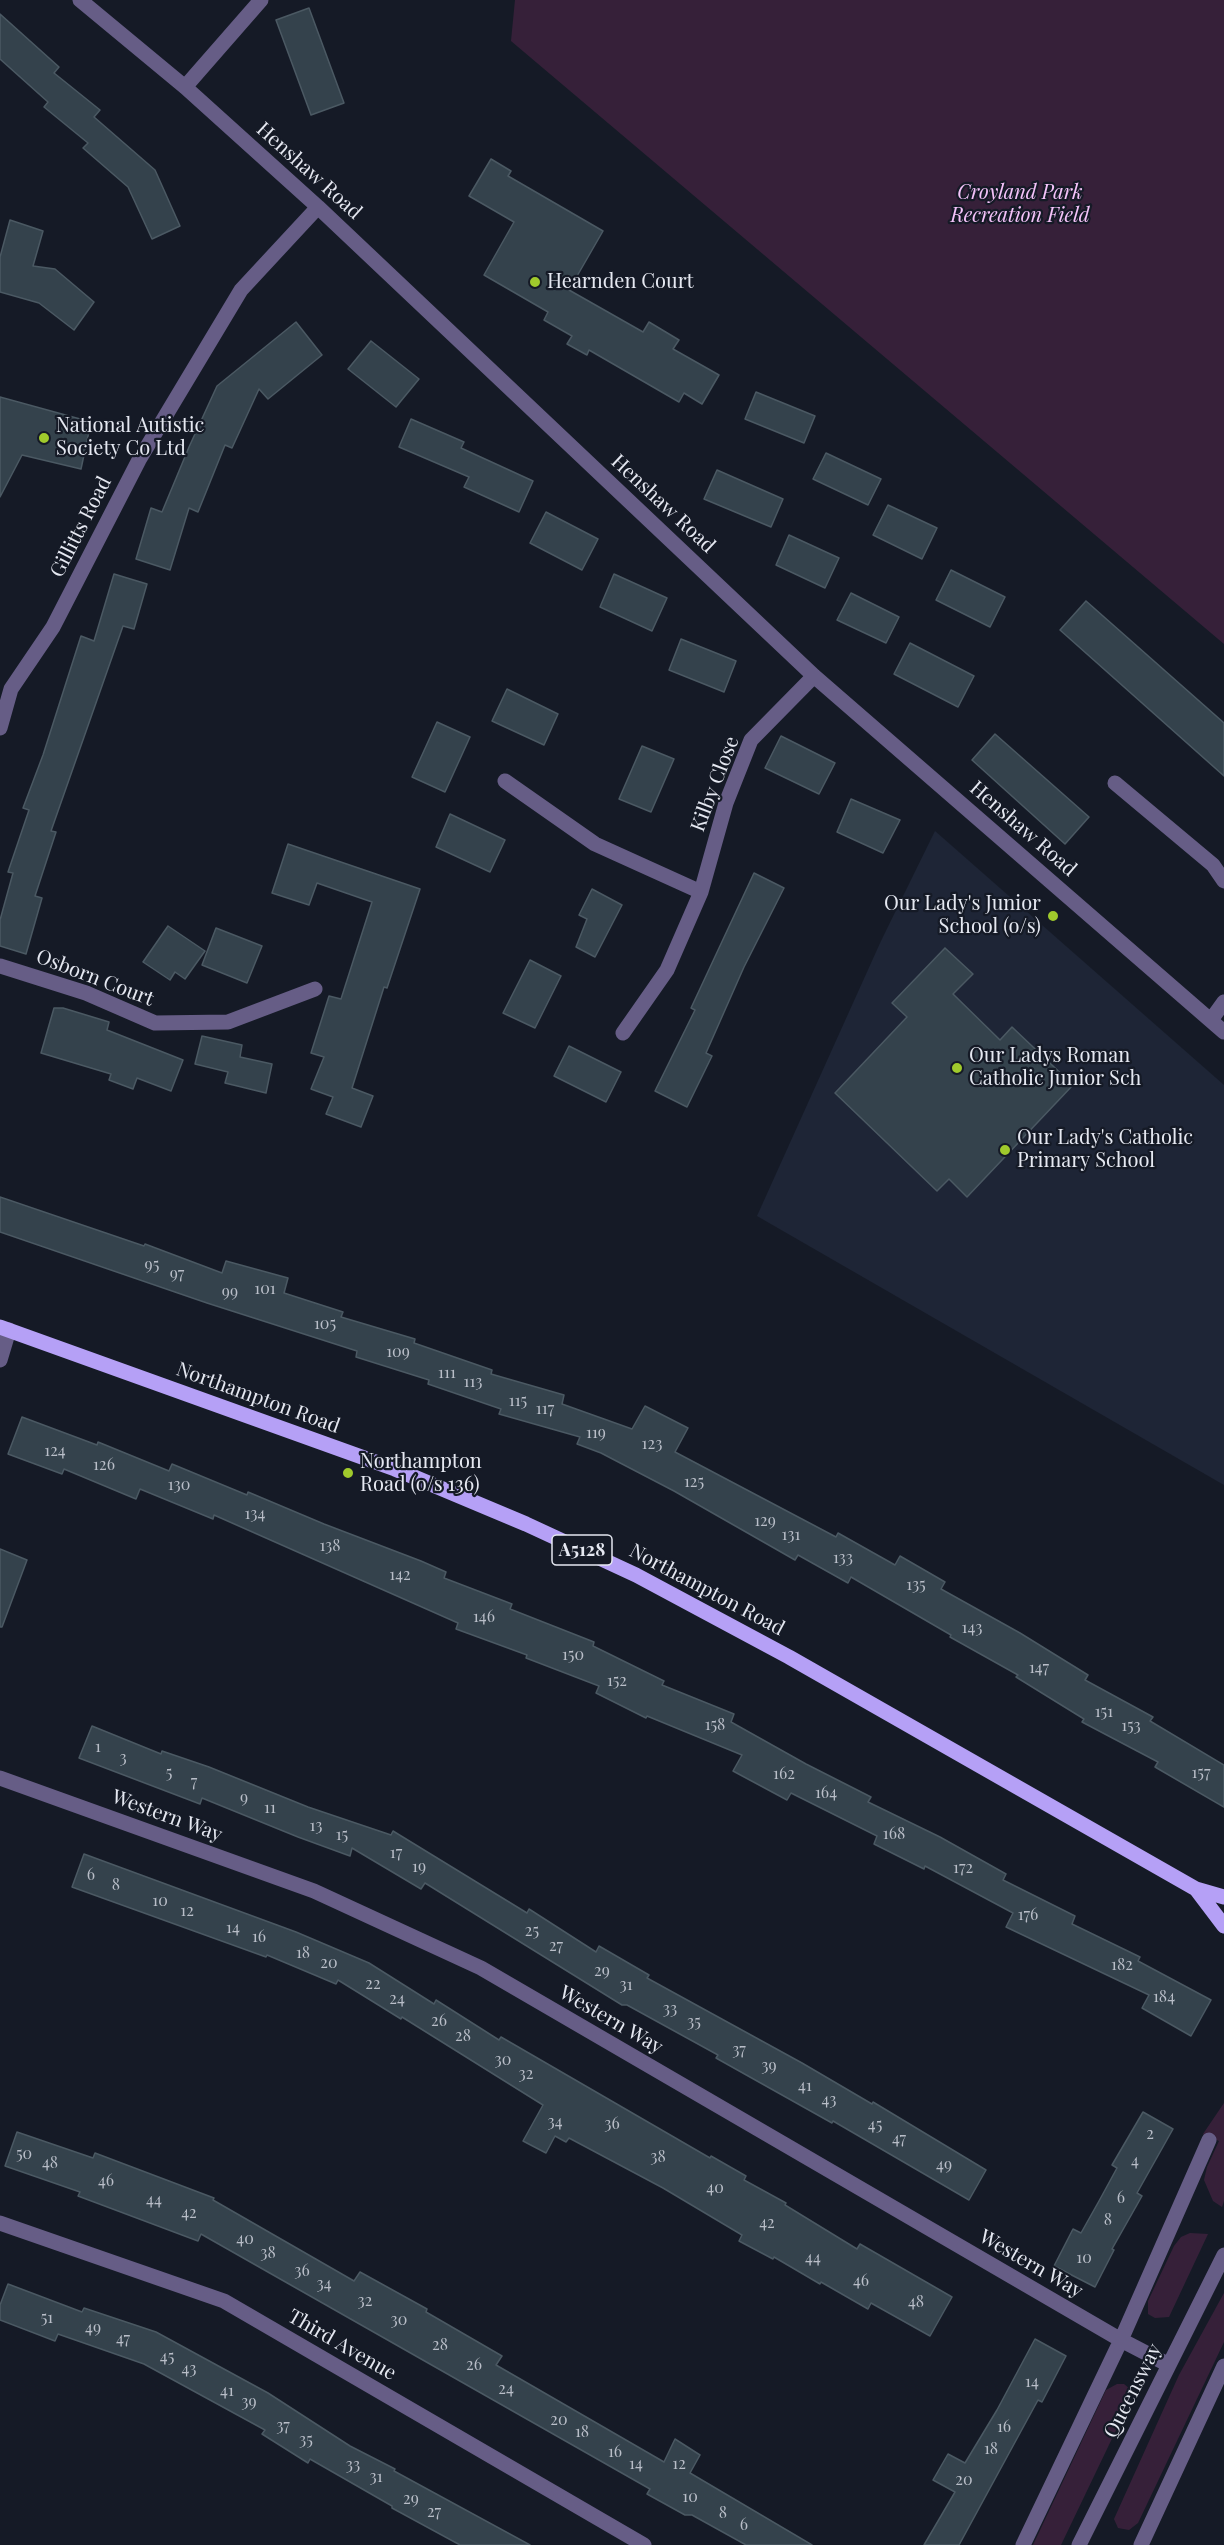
<!DOCTYPE html>
<style>
body{margin:0}
canvas{display:block;background:#151a26}
</style>
<canvas width="1224" height="2545"></canvas>
<script>
const c = document.querySelector('canvas').getContext('2d');
c.lineJoin = 'round';
function fill(path, color) {
  c.fillStyle = color;
  c.fill(path, 'evenodd');
}
function toPath(rows) {
  const path = new Path2D();
  for (const r of rows) {
    path.moveTo(r[0], r[1]);
    for (let i = 2; i < r.length; i += 2) path.lineTo(r[i], r[i + 1]);
  }
  return path;
}
function trace(path, color, width, dash) {
  c.strokeStyle = color;
  c.lineWidth = width;
  c.lineCap = dash ? 'butt' : 'round';
  c.setLineDash(dash || []);
  c.stroke(path);
}
function label(font, color, halo, rows, align = 'center') {
  c.font = font + ' "Playfair Display",serif';
  c.lineWidth = 4.5;
  c.setLineDash([]);
  c.textBaseline = 'middle';
  c.strokeStyle = halo;
  c.fillStyle = color;
  for (const [text, x, y, turn = 0] of rows) {
    c.save();
    c.translate(x, y);
    c.rotate((+turn || 0) * Math.PI / 180);
    c.textAlign = isNaN(turn) ? turn : align;
    if (halo) c.strokeText(text, 0, 0);
    c.fillText(text, 0, 0);
    c.restore();
  }
}
fill(toPath([
 [935,831,1224,1085,1224,1485,757,1216,881,941]
]), '#1e2536');
fill(toPath([
 [515,0,1224,0,1224,644,511,41],
 [1224,2103,1224,2201,1222,2207,1213,2201,1204,2180,1207,2167,1219,2141,1203,2134],
 [1190,2233,1208,2234,1169,2317,1155,2318,1148,2314,1148,2301,1174,2246,1181,2237],
 [1224,2293,1224,2342,1138,2523,1129,2530,1118,2528,1114,2519,1179,2375],
 [1117,2384,1124,2384,1131,2390,1130,2401,1061,2545,1033,2545,1106,2390]
]), '#362039');
const building = toPath([
 [309,8,344,103,311,115,276,20,309,8],
 [0,14,59,67,54,73,100,110,94,117,155,170,180,226,152,239,128,187,83,148,88,143,44,107,48,102,0,59,0,14],
 [491,159,511,171,508,176,603,231,569,290,643,332,649,322,679,340,673,349,719,375,702,404,684,393,679,402,589,350,587,355,567,344,572,336,544,320,548,312,484,275,514,222,469,196,491,159],
 [10,220,43,231,33,266,55,269,94,302,74,330,39,303,0,292,0,257,10,220],
 [296,322,322,355,268,399,259,389,232,448,225,445,198,512,189,508,170,570,136,559,151,508,162,512,189,447,217,386,296,322],
 [371,341,419,379,396,407,348,369,371,341],
 [756,392,815,416,804,443,745,419,756,392],
 [0,397,91,422,81,469,22,455,0,497,0,397],
 [411,419,464,442,461,448,533,481,519,512,464,487,469,477,399,447,411,419],
 [826,453,881,479,868,505,813,479,826,453],
 [717,470,783,499,771,527,704,499,717,470],
 [888,505,937,528,922,559,873,535,888,505],
 [546,512,598,539,582,570,530,543,546,512],
 [789,535,839,558,825,588,776,565,789,535],
 [951,570,1005,597,990,627,936,600,951,570],
 [114,574,147,584,134,629,123,626,51,831,56,832,35,896,42,898,26,954,0,946,0,920,13,873,8,872,29,810,23,808,43,755,81,636,94,641,114,574],
 [614,574,667,598,652,631,600,607,614,574],
 [851,593,899,617,886,643,837,620,851,593],
 [1086,601,1224,723,1224,776,1060,630,1086,601],
 [681,639,736,661,724,692,669,670,681,639],
 [910,643,974,676,958,707,894,674,910,643],
 [507,689,558,714,544,745,492,721,507,689],
 [437,722,470,737,445,792,412,777,437,722],
 [995,734,1089,817,1065,844,972,760,995,734],
 [781,736,835,763,819,794,765,768,781,736],
 [642,746,674,759,651,812,619,799,642,746],
 [851,799,900,820,883,853,837,832,851,799],
 [450,814,505,840,490,872,436,847,450,814],
 [288,844,420,889,387,988,384,987,352,1088,373,1096,361,1127,326,1114,333,1097,311,1089,324,1057,311,1053,329,996,341,999,372,902,317,883,309,905,272,893,288,844],
 [754,873,784,888,744,967,706,1053,712,1056,687,1107,655,1091,695,1010,691,1008,754,873],
 [592,889,622,905,595,957,576,947,587,919,579,915,592,889],
 [168,926,205,951,185,979,175,972,170,980,143,962,168,926],
 [216,928,262,946,247,983,202,965,216,928],
 [945,948,973,974,953,994,1000,1040,1012,1027,1073,1085,967,1197,949,1179,937,1191,835,1093,907,1017,892,1003,945,948],
 [530,960,561,976,535,1028,503,1013,530,960],
 [54,1008,63,1008,109,1022,107,1030,183,1060,171,1091,137,1078,133,1089,109,1080,111,1074,41,1053,54,1008],
 [202,1036,242,1045,240,1057,272,1064,266,1093,225,1083,228,1072,195,1064,202,1036],
 [569,1046,621,1072,606,1102,554,1076,569,1046],
 [0,1197,144,1246,145,1244,222,1273,226,1261,288,1278,284,1293,343,1312,341,1317,415,1339,414,1343,492,1370,491,1374,564,1395,562,1404,632,1429,645,1406,688,1428,675,1452,836,1537,838,1533,895,1565,900,1556,945,1582,941,1589,1020,1633,1088,1675,1085,1680,1153,1717,1150,1721,1224,1765,1224,1807,1155,1767,1158,1762,1082,1722,1084,1719,1016,1677,1018,1675,950,1637,951,1635,851,1577,848,1583,798,1555,795,1560,674,1491,601,1453,577,1444,580,1437,499,1414,501,1409,428,1384,429,1380,356,1357,357,1351,207,1303,0,1232,0,1197],
 [22,1417,97,1445,98,1442,169,1471,172,1464,247,1495,248,1492,324,1524,421,1561,446,1572,444,1578,512,1604,510,1609,594,1642,593,1646,664,1681,662,1685,734,1714,731,1722,806,1764,871,1797,868,1802,940,1837,1006,1874,1003,1880,1075,1916,1072,1924,1140,1957,1138,1961,1211,2000,1191,2036,1142,2008,1149,1995,1006,1927,1013,1913,925,1866,924,1869,874,1844,877,1836,791,1793,787,1800,733,1771,742,1755,647,1716,646,1718,596,1693,599,1686,526,1658,527,1655,456,1629,458,1623,214,1515,213,1519,140,1489,136,1499,64,1469,62,1474,8,1454,22,1417],
 [0,1549,27,1560,2,1627,0,1627,0,1549],
 [92,1726,161,1754,162,1751,209,1767,308,1807,391,1835,393,1831,527,1913,529,1909,596,1952,599,1946,649,1975,647,1978,802,2063,872,2104,873,2102,986,2170,969,2200,833,2121,832,2123,716,2058,718,2055,627,2005,622,2005,425,1883,421,1889,352,1848,350,1856,298,1837,202,1798,200,1804,79,1758,92,1726],
 [84,1854,296,1932,369,1963,434,2004,436,2000,499,2040,501,2037,710,2158,711,2156,746,2176,744,2180,786,2203,785,2205,857,2249,860,2244,952,2297,930,2336,871,2303,868,2309,821,2282,820,2284,774,2257,773,2259,739,2241,742,2235,663,2188,569,2138,566,2142,555,2136,546,2153,523,2141,543,2105,402,2017,401,2019,338,1980,336,1984,267,1955,266,1957,72,1887,84,1854],
 [1143,2112,1173,2129,1137,2193,1142,2196,1112,2249,1114,2250,1095,2287,1054,2266,1073,2229,1081,2233,1099,2201,1117,2168,1112,2165,1143,2112],
 [17,2132,93,2158,95,2153,214,2198,213,2200,354,2281,360,2272,427,2309,426,2312,502,2356,496,2365,664,2462,675,2439,700,2455,690,2473,812,2545,746,2545,692,2515,685,2515,647,2494,650,2489,201,2234,198,2241,78,2196,80,2192,5,2166,17,2132],
 [8,2284,82,2312,84,2308,156,2332,268,2393,350,2446,395,2469,394,2471,530,2545,460,2545,392,2508,392,2506,310,2459,308,2463,262,2434,265,2430,144,2364,58,2334,55,2341,0,2320,0,2305,8,2284],
 [1035,2339,1066,2356,1042,2402,1038,2400,959,2545,924,2545,955,2492,933,2480,948,2454,965,2463,997,2410,1035,2339]
]);
fill(building, '#34424c');
trace(building, '#4b5963', 1.5);
trace(toPath([
 [80,0,185,87,318,207,814,676,1224,1032],
 [185,87,261,0],
 [0,728,11,689,53,627,139,460,241,290,318,207],
 [505,781,595,844,701,892],
 [1115,783,1213,865,1224,881],
 [0,966,86,993,155,1023,228,1022,315,989],
 [1211,1020,1224,1002],
 [623,1033,667,970,701,892,726,803,751,740,814,676],
 [0,1360,9,1330],
 [0,1778,314,1891,481,1968,1121,2340,1169,2365],
 [0,2223,224,2301,644,2545],
 [1023,2545,1121,2340,1209,2140],
 [1079,2545,1224,2255],
 [1141,2545,1224,2366]
]), '#665d86', 15);
trace(toPath([
 [0,1327,395,1469,526,1524,636,1575,789,1657,1196,1889,1224,1897],
 [1196,1889,1224,1926]
]), '#b5a0f6', 15);
for (const [x, y, r, color] of [
 [535,282,6,"#a0ca2c"],
 [44,438,6,"#a0ca2c"],
 [1053,916,6,"#a0ca2c"],
 [957,1068,6,"#a0ca2c"],
 [1005,1150,6,"#a0ca2c"],
 [348,1473,6,"#a0ca2c"]
]) {
  const dot = new Path2D();
  dot.arc(x, y, r, 0, 2 * Math.PI);
  c.fillStyle = color;
  c.fill(dot);
  trace(dot, '#151a26', 2);
}
label('16px', '#b9bec8', null, [
 ["95",152,1265],
 ["97",177,1274],
 ["101",265,1289],
 ["99",230,1292],
 ["105",325,1324],
 ["109",398,1352],
 ["111",447,1373],
 ["113",473,1382],
 ["115",518,1401],
 ["117",545,1409],
 ["119",596,1433],
 ["123",652,1444],
 ["124",55,1451],
 ["126",104,1465],
 ["125",694,1482],
 ["130",179,1485],
 ["134",255,1514],
 ["129",765,1521],
 ["131",791,1535],
 ["138",330,1546],
 ["133",843,1558],
 ["142",400,1575],
 ["135",916,1585],
 ["146",484,1617],
 ["143",972,1628],
 ["150",573,1655],
 ["147",1039,1668],
 ["152",617,1681],
 ["151",1104,1712],
 ["158",715,1725],
 ["153",1131,1726],
 ["1",98,1747],
 ["3",123,1758],
 ["5",169,1773],
 ["157",1201,1773],
 ["162",784,1774],
 ["7",194,1782],
 ["164",826,1793],
 ["9",244,1798],
 ["11",270,1808],
 ["13",316,1826],
 ["168",894,1834],
 ["15",342,1835],
 ["17",396,1853],
 ["19",419,1867],
 ["172",963,1868],
 ["6",91,1875],
 ["8",116,1885],
 ["10",160,1901],
 ["12",187,1911],
 ["176",1028,1915],
 ["14",233,1928],
 ["25",532,1931],
 ["16",259,1937],
 ["27",556,1946],
 ["18",303,1953],
 ["20",329,1963],
 ["182",1122,1965],
 ["29",602,1971],
 ["22",373,1984],
 ["31",626,1985],
 ["184",1164,1997],
 ["24",397,1999],
 ["33",670,2009],
 ["26",439,2021],
 ["35",694,2022],
 ["28",463,2036],
 ["37",739,2050],
 ["30",503,2060],
 ["39",769,2066],
 ["32",526,2074],
 ["41",805,2086],
 ["43",829,2100],
 ["34",555,2122],
 ["36",612,2124],
 ["45",875,2125],
 ["2",1150,2134],
 ["47",899,2139],
 ["50",24,2154],
 ["38",658,2157],
 ["4",1135,2161],
 ["48",50,2163],
 ["49",944,2165],
 ["46",106,2181],
 ["40",715,2188],
 ["6",1121,2198],
 ["44",154,2200],
 ["42",189,2213],
 ["8",1108,2220],
 ["42",767,2223],
 ["40",245,2239],
 ["38",268,2253],
 ["44",813,2258],
 ["10",1084,2258],
 ["36",302,2271],
 ["46",861,2281],
 ["34",324,2284],
 ["32",365,2301],
 ["48",916,2302],
 ["51",47,2318],
 ["30",399,2320],
 ["49",93,2328],
 ["47",123,2339],
 ["28",440,2345],
 ["45",167,2357],
 ["26",474,2365],
 ["43",189,2369],
 ["14",1032,2382],
 ["24",506,2389],
 ["41",227,2391],
 ["39",249,2402],
 ["20",559,2420],
 ["37",283,2426],
 ["16",1004,2427],
 ["18",582,2432],
 ["35",306,2440],
 ["18",991,2449],
 ["16",615,2452],
 ["14",636,2464],
 ["12",679,2464],
 ["33",353,2465],
 ["31",376,2477],
 ["20",964,2480],
 ["10",690,2497],
 ["29",411,2499],
 ["27",434,2512],
 ["8",723,2513],
 ["6",744,2525]
]);
for (const [x, y, w] of [
 [582,1550,60]
]) {
  const box = new Path2D();
  box.roundRect(x - w / 2, y - 15, w, 30, 4.5);
  c.fillStyle = '#151a26';
  c.fill(box);
  trace(box, '#e5e8f1', 1.5);
}
label('bold 18px', '#e5e8f1', null, [
 ["A5128",582,1550]
]);
label('20px', '#e5e8f1', '#151a26', [
 ["Henshaw Road",309,171,42],
 ["Henshaw Road",663,504,43],
 ["Gillitts Road",81,527,-63],
 ["Kilby Close",715,784,-69],
 ["Henshaw Road",1023,829,41],
 ["Osborn Court",95,978,21],
 ["Northampton Road",258,1398,20],
 ["Northampton Road",707,1590,28],
 ["Western Way",167,1816,20],
 ["Western Way",611,2020,30],
 ["Western Way",1031,2264,30],
 ["Third Avenue",342,2345,30],
 ["Queensway",1133,2391,-63]
]);
label('italic 20px', '#f5c3fa', '#151a26', [
 ["Croyland Park",1020,193],
 ["Recreation Field",1020,216]
]);
label('20px', '#e5e8f1', '#151a26', [
 ["Hearnden Court",547,282],
 ["National Autistic",56,426],
 ["Society Co Ltd",56,449],
 ["Our Lady's Junior",1041,904,"right"],
 ["School (o/s)",1041,927,"right"],
 ["Our Ladys Roman",969,1056],
 ["Catholic Junior Sch",969,1079],
 ["Our Lady's Catholic",1017,1138],
 ["Primary School",1017,1161],
 ["Northampton",360,1462],
 ["Road (o/s 136)",360,1485]
], 'left');
</script>
